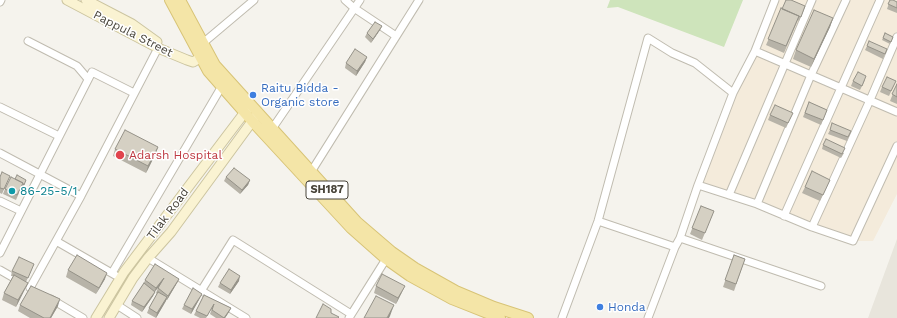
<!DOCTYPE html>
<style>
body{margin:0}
canvas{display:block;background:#f5f3ed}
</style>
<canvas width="897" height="318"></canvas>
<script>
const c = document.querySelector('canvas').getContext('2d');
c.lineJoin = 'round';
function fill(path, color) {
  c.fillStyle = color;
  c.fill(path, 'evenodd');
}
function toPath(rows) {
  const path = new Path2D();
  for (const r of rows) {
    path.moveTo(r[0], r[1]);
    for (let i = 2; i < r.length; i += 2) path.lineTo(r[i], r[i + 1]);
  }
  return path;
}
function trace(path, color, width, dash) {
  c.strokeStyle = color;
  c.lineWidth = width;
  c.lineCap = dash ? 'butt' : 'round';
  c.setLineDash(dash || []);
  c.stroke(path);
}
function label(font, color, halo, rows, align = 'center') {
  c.font = font + ' "Work Sans",sans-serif';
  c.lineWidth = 3;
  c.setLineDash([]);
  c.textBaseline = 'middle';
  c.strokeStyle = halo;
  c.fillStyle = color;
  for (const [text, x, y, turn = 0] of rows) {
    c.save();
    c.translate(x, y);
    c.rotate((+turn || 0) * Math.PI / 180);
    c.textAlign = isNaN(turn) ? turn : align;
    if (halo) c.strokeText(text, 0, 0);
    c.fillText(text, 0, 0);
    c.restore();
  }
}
fill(toPath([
 [897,239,897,318,868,318]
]), '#e8e5dc');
fill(toPath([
 [777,0,897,0,897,194,873,241,853,241,698,185]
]), '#f4ebdb');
fill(toPath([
 [610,0,743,0,724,47,618,7,607,8]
]), '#cee4bb');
const street = toPath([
 [345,0,354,8,396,36],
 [0,2,1,0],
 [28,41,77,66,88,79],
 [203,43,254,0],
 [755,51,897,112],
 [0,107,59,136],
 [272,129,360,0],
 [0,153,81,196],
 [311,172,419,0],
 [698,185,757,204,812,227,853,241,897,146],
 [729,195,812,0],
 [0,201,21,211],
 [757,204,811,75,846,0],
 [784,216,880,0],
 [598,221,675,247],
 [812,227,870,100,897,37],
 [680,238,821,286],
 [56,241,115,275],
 [0,253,92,72,134,93],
 [148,258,246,318],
 [0,270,21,282],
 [112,273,222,86],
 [30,288,81,196,158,48],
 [201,291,233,240,351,314],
 [51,299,83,318],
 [117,305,137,318],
 [349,318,386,259],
 [562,318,598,221,648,38,672,53,695,63,733,93],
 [648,318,675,247,680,238,698,185,733,93,755,51,775,0]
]);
const secondary = toPath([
 [67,0,158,48,187,60,193,62,207,54],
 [86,0,132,24,157,42],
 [96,318,124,272,248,108],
 [109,318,133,278,148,258,171,232,256,116]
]);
const primary = toPath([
 [170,0,208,71,252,121,351,228,386,259,410,276,452,299,500,318],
 [180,0,215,65,357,222,392,252,415,268,456,291,494,307,528,318]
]);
trace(street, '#c0bcb0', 9);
trace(secondary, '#ccc5a0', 11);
trace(primary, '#d8c477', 12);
trace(street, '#fff', 7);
trace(secondary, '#faf3d2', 9);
trace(primary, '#f4e5a7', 10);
fill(toPath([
 [890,0,897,2,897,13,887,9],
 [805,6,799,21,798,20,784,53,766,45,782,9],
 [833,18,830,27,811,67,793,59,796,50],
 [382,26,380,30,371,43,365,37,367,33],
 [885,33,893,37,890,44,882,40],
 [867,46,887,49,883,59,865,50],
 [367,57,365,62,356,76,345,68,346,63],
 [865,80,860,90,851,86,853,81],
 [897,84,897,104,890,101],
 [894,85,889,96,880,92,882,87],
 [809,102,827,110,821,125,803,117],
 [770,115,791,117,786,128,768,120],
 [830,130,851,131,847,141,828,134],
 [823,145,844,153,841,158,822,149],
 [158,147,156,153,146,173,113,156,115,149],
 [10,176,2,194,0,193,0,177],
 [226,177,250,180,248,185,240,194,224,181],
 [15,179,26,180,23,187,22,186,16,200,3,194,5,189],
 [830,180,820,201,802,193,805,187],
 [701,206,714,211,702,240,690,234],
 [734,255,745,259,734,291,723,287],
 [34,264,26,282,28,283,16,307,2,300,4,293,13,276,11,276,12,271],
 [68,270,105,279,96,294,66,277],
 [179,279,177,283,167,300,166,300,156,318,147,313,149,308,157,294,156,293,158,288,155,292,153,296,142,312,131,305,132,301,144,283,145,280],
 [239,281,230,294,218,287,220,283],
 [376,286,402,292,396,304,374,293],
 [204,295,231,308,229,312,225,318,216,318,210,314,212,308,206,318,200,318,194,315],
 [200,298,191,314,182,309,184,305],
 [20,305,58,306,51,318,30,318,18,311]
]), '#b7b3a8');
fill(toPath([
 [833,18,830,27,811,67,814,59],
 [382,26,380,30,371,43,373,39],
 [367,57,365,62,356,76,357,71],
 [158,147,156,153,146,173,148,166],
 [250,180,248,185,240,194,242,190],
 [107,273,105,279,96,294,99,288],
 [240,276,239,281,230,294,231,290],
 [164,278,162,283,154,292,156,288],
 [179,279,177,283,167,300,168,296],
 [28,283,16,307,18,300],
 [405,286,396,304,398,298],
 [155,292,153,296,142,312,144,307],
 [202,294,200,298,191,314,192,309],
 [167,297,166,301,156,318,157,313],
 [60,299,58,306,51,318,50,318],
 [394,305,390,316,389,318,387,318],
 [231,308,229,312,225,318,224,318]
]), '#959288');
const building = toPath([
 [786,0,791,0,805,6,801,17,782,9,786,0],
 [890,0,893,0,897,2,897,8,888,4,890,0],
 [781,8,799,16,786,46,768,39,781,8],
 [814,10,833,18,814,59,796,50,814,10],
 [375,22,382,26,373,39,367,33,375,22],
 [885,33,893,37,891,42,883,38,885,33],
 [869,41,887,49,885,54,867,46,869,41],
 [355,49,367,57,357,71,346,63,355,49],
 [858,72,866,76,862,86,853,81,858,72],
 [887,77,896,81,891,91,882,87,887,77],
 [897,84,897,97,892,94,897,84],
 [809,102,827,110,823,120,805,113,809,102],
 [775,105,793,113,788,123,770,115,775,105],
 [832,123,851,131,848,137,830,130,832,123],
 [125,130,158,147,148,166,115,149,125,130],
 [826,139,845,148,842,154,823,145,826,139],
 [234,168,250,180,242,190,226,177,234,168],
 [812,171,830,180,823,195,805,187,812,171],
 [2,172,10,176,4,189,0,188,0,177,2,172],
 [17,175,26,180,24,185,23,184,23,183,15,179,17,175],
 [11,177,23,183,17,195,5,189,11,177],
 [701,206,714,211,705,233,692,228,701,206],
 [77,255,107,273,99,288,68,270,77,255],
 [734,255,745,259,736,284,725,280,734,255],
 [19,257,34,264,28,278,12,271,19,257],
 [155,264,179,279,168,296,158,288,164,278,156,288,145,280,155,264],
 [229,269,240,276,231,290,220,283,229,269],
 [382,274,405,286,398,298,376,286,382,274],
 [14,275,28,283,18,300,4,293,14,275],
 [144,283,155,292,144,307,132,301,144,283],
 [31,286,60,299,50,318,44,318,20,305,31,286],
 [193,288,202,294,192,309,184,305,193,288],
 [158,292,167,297,157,313,149,308,158,292],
 [204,295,231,308,224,318,212,310,214,304,207,316,196,311,204,295],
 [376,296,394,305,387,318,364,318,376,296],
 [323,304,331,309,331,313,339,317,338,318,316,318,323,304]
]);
fill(building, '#d5d0c3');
trace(building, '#959288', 1);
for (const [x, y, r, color] of [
 [253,95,4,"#3f7fe0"],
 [120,155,5,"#e0444e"],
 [12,191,4,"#0f9aa8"],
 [600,307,4,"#3f7fe0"]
]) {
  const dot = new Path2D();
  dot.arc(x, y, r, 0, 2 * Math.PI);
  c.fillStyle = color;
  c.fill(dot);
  trace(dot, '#fff', 1.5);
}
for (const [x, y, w] of [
 [327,190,42]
]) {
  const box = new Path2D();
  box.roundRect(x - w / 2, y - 9, w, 18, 3);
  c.fillStyle = '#fff';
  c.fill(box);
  trace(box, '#49453b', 1);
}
label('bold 11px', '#49453b', null, [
 ["SH187",327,190]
]);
label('12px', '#49453b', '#fff', [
 ["Pappula Street",133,34,27],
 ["Tilak Road",168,214,-53]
]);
label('12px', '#366cbe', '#fff', [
 ["Raitu Bidda -",261,88],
 ["Organic store",261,102],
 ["Honda",608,307]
], 'left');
label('12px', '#be3a42', '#fff', [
 ["Adarsh Hospital",129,155]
], 'left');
label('12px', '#0d838f', '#fff', [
 ["86-25-5/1",20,191]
], 'left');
</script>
